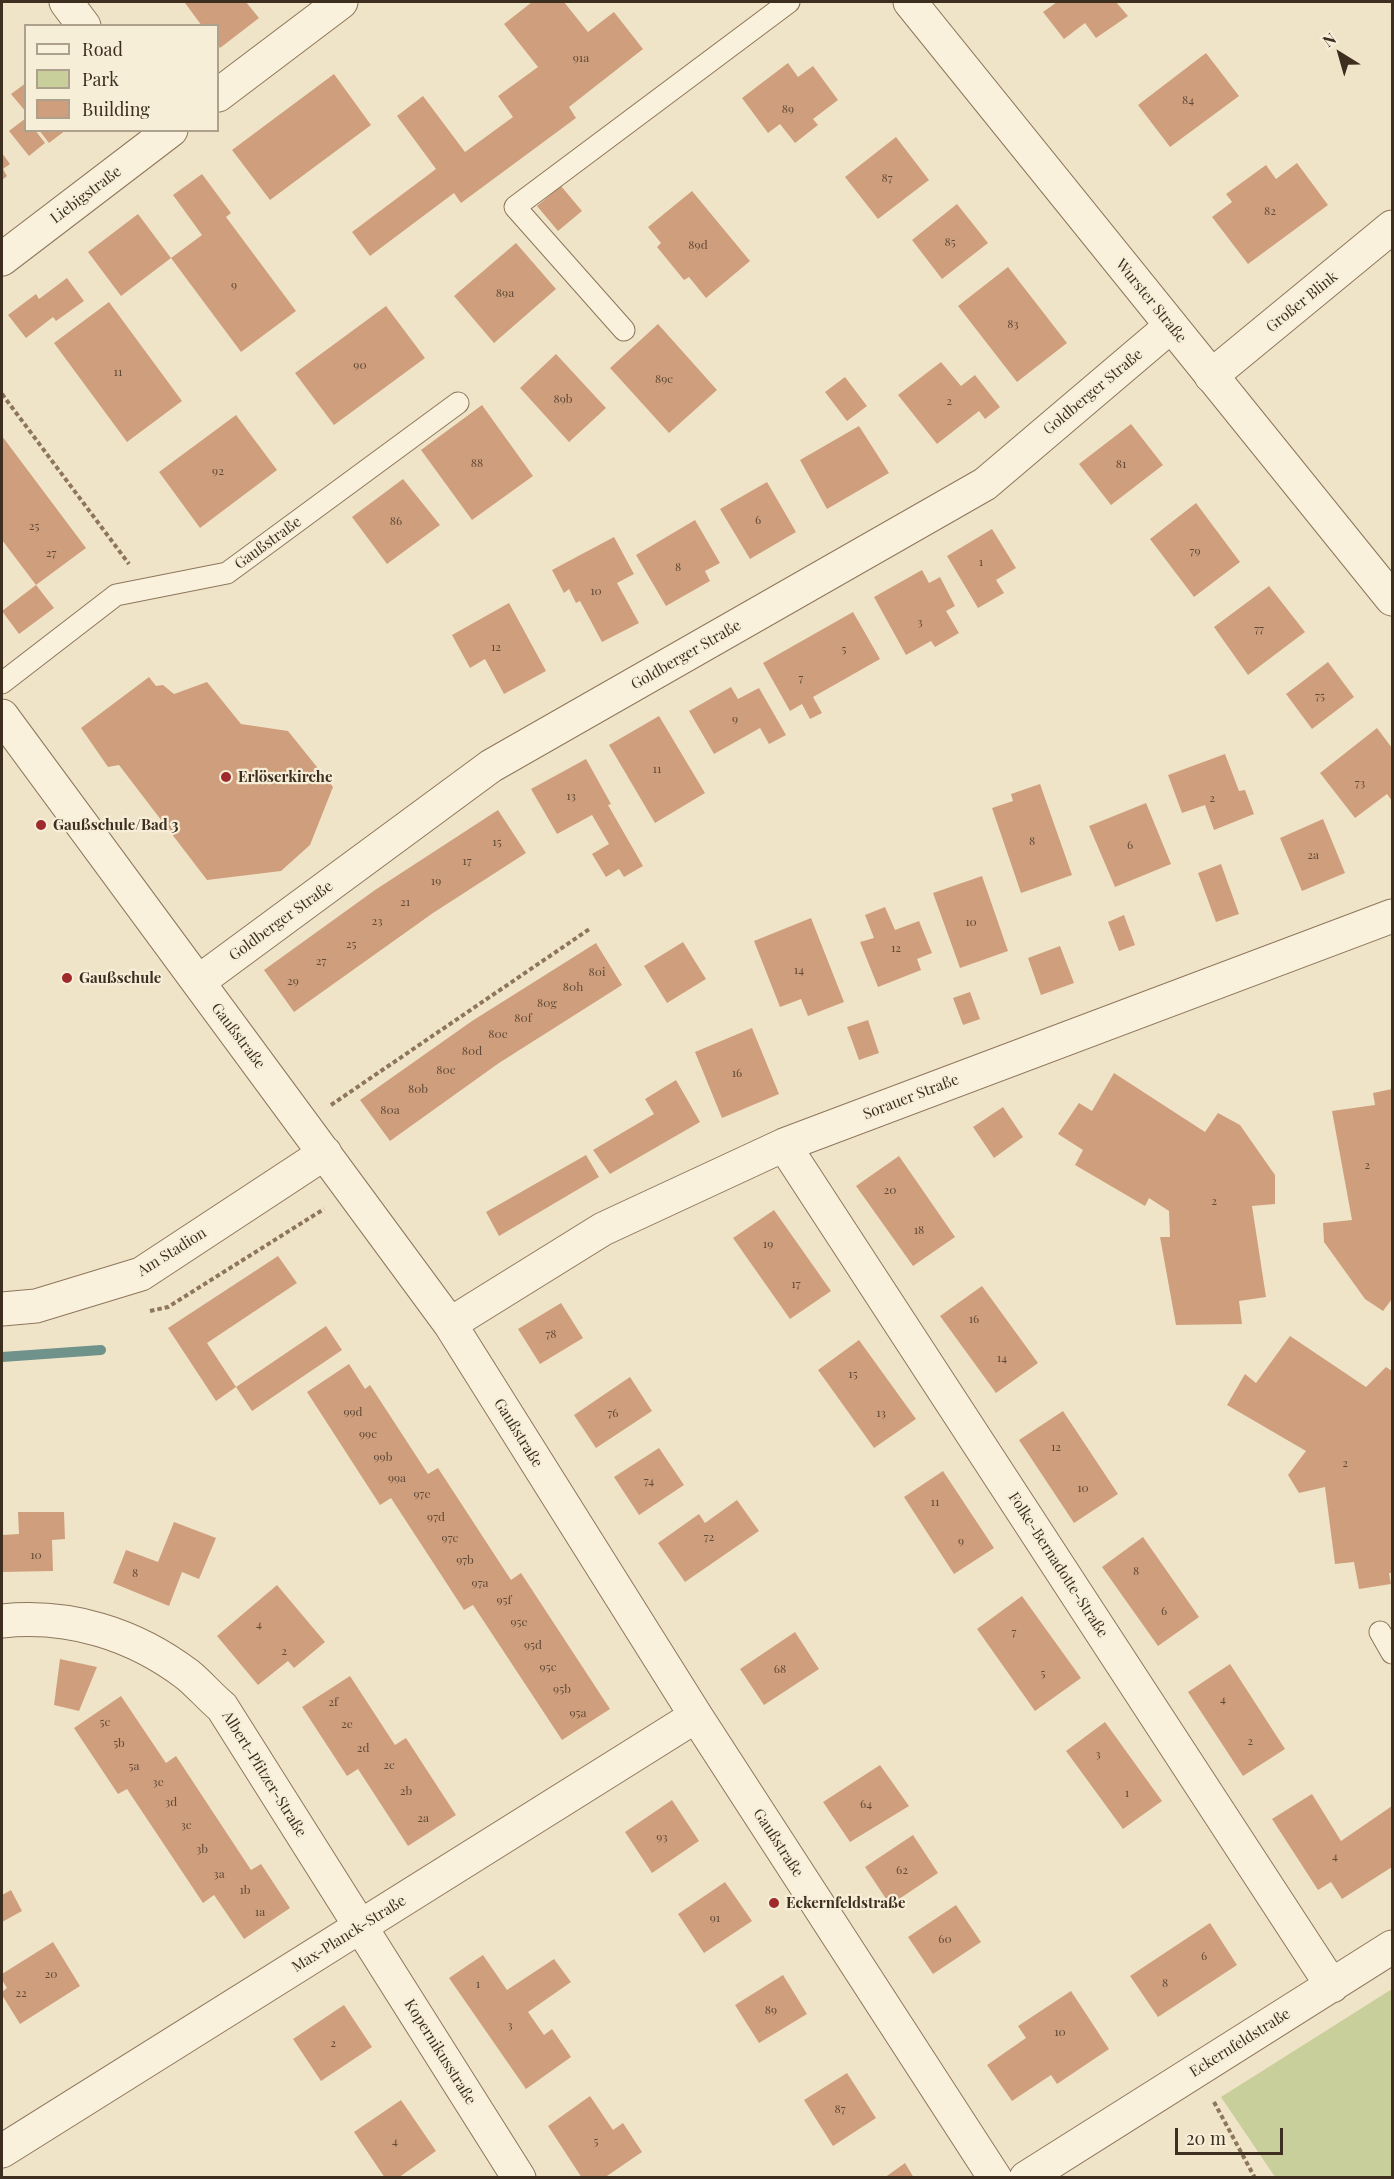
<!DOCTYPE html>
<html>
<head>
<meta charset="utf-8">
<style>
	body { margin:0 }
	#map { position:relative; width:1394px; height:2179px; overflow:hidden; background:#f0e4c8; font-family:"Playfair Display",serif }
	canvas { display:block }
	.frame { position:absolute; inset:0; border:3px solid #3d2e20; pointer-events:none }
	.legend { position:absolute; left:24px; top:24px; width:195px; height:108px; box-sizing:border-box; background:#f7eed8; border:2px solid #ada18e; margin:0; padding:8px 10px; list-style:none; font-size:18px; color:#3d2e20 }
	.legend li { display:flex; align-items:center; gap:12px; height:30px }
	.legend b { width:30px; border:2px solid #ada18e }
	.north { position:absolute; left:1310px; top:24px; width:60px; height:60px; -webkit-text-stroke:4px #f7eed8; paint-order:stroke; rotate:323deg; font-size:16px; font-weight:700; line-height:24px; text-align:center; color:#3d2e20 }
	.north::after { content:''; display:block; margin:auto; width:21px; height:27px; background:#3d2e20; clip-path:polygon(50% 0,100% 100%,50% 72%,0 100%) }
	.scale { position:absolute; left:1175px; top:2128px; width:108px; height:27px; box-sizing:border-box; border:3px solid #3d2e20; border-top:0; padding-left:8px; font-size:18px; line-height:21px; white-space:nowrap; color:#3d2e20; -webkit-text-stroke:4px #f7eed8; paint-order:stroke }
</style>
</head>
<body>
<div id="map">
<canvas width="1394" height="2179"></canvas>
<div class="frame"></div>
<ul class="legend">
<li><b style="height:8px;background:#faf1dc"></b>Road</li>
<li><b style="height:16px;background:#c9cf9b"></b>Park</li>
<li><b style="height:16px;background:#cf9f7d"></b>Building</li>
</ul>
<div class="north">N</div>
<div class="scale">20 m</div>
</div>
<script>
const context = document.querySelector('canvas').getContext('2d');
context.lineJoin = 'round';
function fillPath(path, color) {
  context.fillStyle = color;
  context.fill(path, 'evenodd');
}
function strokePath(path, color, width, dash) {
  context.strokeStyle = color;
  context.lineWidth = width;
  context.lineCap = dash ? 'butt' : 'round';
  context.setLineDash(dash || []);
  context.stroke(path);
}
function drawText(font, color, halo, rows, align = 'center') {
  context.font = font + ' "Playfair Display",serif';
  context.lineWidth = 4.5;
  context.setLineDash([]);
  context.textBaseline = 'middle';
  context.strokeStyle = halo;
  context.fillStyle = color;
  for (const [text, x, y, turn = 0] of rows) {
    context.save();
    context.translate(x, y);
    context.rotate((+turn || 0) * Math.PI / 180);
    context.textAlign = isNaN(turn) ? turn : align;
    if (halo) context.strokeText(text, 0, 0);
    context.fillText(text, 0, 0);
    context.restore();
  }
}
fillPath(new Path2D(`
	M1392,1989V2177H1275L1221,2097Z`), '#c9cf9b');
strokePath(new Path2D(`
	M2,1357L101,1350`), '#6f938a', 10);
fillPath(new Path2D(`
	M187,2H246L259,18L220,48L218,45V26H202L185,3Z
	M532,2H564L588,32L614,12L643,49L569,107L576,118L461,203L454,193L370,256L352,232L436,169L397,116L423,96L465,152L513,117L498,96L538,67L504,24Z
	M1057,2H1116L1128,16L1096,38L1085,23L1064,39L1043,12Z
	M1206,53L1239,96L1170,147L1138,105Z
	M788,63L798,77L813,66L838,100L813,119L818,125L795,143L780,124L768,133L742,98Z
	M334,74L371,125L270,200L232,150Z
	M26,83V112L11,94Z
	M26,118V130H35L45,143L29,156L9,131Z
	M39,130H66L49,143Z
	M896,137L929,180L878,219L845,177Z
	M2,153L10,164L3,169L7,176L2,180Z
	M1297,163L1328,205L1248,264L1212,217L1232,202L1226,194L1266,165L1276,179Z
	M202,174L231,213L226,217L296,311L241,352L171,258L121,296L88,252L138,214L171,258L202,235L173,195Z
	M561,186L582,211L558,231L537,206Z
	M692,191L750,261L706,298L689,277L684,280L657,247L661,243L648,227Z
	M957,204L988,243L942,279L912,240Z
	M516,243L556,289L494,343L454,296Z
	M1008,267L1067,343L1017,382L958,306Z
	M67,278L84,301L56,321L53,317L26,338L8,315L36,294L39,299Z
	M109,302L182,401L127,442L54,343Z
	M386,306L425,358L334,425L295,373Z
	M658,324L717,390L669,433L610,368Z
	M556,354L606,408L569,442L520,388Z
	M941,362L961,386L975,375L1000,407L985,419L979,411L937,444L898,395Z
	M845,377L867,406L847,421L825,392Z
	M482,405L533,476L472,520L421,450Z
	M236,415L277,470L200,528L159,472Z
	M1131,424L1163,465L1111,505L1079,464Z
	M859,426L889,473L827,509L800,460Z
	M2,436L86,548L36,585L2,540Z
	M403,479L440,525L387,564L352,517Z
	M767,482L796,532L750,559L720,509Z
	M1196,503L1240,562L1194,597L1150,539Z
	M695,520L720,563L705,571L710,581L666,606L636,555Z
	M992,529L1016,568L996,580L1004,593L978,608L947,556Z
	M614,537L634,574L617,583L639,623L602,642L580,601L576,603L569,589L564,593L552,570Z
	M922,570L929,583L940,577L955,606L946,611L959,633L935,647L931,641L906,655L874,597Z
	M36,585L54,608L19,634L2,611Z
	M1269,586L1305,632L1248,675L1214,627Z
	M509,603L546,671L504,694L485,659L470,668L452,635Z
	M853,612L880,659L813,697L822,713L810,719L802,704L790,711L763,663Z
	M1328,662L1354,697L1312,729L1286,694Z
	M149,677L156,686L163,685L174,694L207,682L241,724L288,731L333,787L310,845L281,871L207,880L119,765L108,767L81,728Z
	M731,687L738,699L759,688L786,735L769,744L760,728L714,754L689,711Z
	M659,716L705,793L655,823L609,745Z
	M1377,728L1392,748V801L1387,794L1355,818L1320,773Z
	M1225,754L1239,791L1245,790L1254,814L1214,830L1205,805L1182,813L1168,775Z
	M586,759L611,804L608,805L643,866L624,877L619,869L606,877L592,854L609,844L592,815L557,834L531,789Z
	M1040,784L1072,875L1021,893L992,808L1013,801L1011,794Z
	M1146,803L1171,864L1115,887L1089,826Z
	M498,810L526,853L433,913L294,1012L264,970L375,890Z
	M1323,819L1345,873L1302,891L1280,838Z
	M1221,864L1239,914L1216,922L1198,873Z
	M982,876L1008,951L960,968L933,893Z
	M885,907L895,930L919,921L932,953L917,959L921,970L878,987L860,942L874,938L865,915Z
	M1124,915L1135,945L1119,951L1108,922Z
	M811,918L844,1002L808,1016L801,999L780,1007L754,941Z
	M683,942L706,979L667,1003L644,966Z
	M596,943L622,985L499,1063L390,1141L360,1100L472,1021Z
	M1060,946L1074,983L1041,995L1028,958Z
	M970,992L980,1019L963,1025L953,998Z
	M868,1020L879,1053L859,1060L847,1027Z
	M752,1028L779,1094L722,1118L695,1052Z
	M1114,1073L1205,1132L1218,1113L1240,1125L1275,1175V1204L1252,1206L1266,1297L1239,1301L1242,1324L1176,1325L1160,1237H1170L1169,1211L1149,1198L1145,1206L1075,1165L1083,1150L1058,1134L1079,1103L1092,1111Z
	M676,1080L700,1122L610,1174L593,1150L654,1114L645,1099Z
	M1392,1089V1299L1383,1311L1365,1299L1324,1242L1323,1223L1352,1220L1332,1111L1375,1105L1373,1093Z
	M1003,1107L1023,1137L994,1158L973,1127Z
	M586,1155L599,1177L499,1236L486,1212Z
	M899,1156L955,1237L913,1266L856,1186Z
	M774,1210L831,1291L790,1319L733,1238Z
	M278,1256L297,1283L207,1343L236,1387L326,1326L342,1350L252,1411L236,1387L216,1401L168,1328Z
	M982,1286L1038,1363L996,1393L940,1316Z
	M561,1303L583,1338L540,1364L518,1329Z
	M1290,1336L1366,1387L1386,1367L1392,1371V1573H1389L1391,1584L1359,1589L1354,1562L1335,1564L1325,1487L1299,1493L1288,1475L1306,1451L1227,1405L1245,1374L1256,1383Z
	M859,1340L916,1419L874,1448L818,1370Z
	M349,1364L365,1389L370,1385L428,1474L438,1468L511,1580L521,1573L610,1709L562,1740L473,1605L464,1610L391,1498L380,1505L307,1392Z
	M630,1377L652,1411L596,1448L574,1415Z
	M1063,1411L1118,1494L1074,1523L1019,1440Z
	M659,1448L684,1485L639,1515L614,1477Z
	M943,1471L994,1548L954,1574L904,1497Z
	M737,1500L759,1531L685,1582L658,1543L699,1514L705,1523Z
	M18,1512H64L65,1539L52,1540L53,1571L2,1572V1535L19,1534Z
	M174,1522L216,1538L199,1579L182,1572L169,1606L113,1583L126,1550L158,1562Z
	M1143,1537L1199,1617L1158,1646L1102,1567Z
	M277,1585L325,1642L294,1668L288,1661L258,1685L217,1636Z
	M1022,1596L1081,1678L1035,1711L977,1629Z
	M795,1632L819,1669L764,1705L740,1669Z
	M60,1659L97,1667L79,1711L54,1705Z
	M1230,1664L1285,1749L1243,1776L1188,1692Z
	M350,1676L395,1745L406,1738L456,1815L408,1846L358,1769L347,1776L302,1707Z
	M121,1696L166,1763L176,1756L251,1870L261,1864L290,1908L244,1939L214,1895L203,1903L127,1789L118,1794L74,1728Z
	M1105,1722L1162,1801L1123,1829L1066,1751Z
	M880,1765L909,1806L850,1842L823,1802Z
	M1312,1794L1341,1841L1392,1806V1867L1342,1899L1331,1882L1318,1890L1272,1819Z
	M672,1800L699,1841L652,1873L625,1832Z
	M913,1835L938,1873L890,1905L865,1867Z
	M725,1882L752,1921L704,1953L678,1914Z
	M11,1890L22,1911L2,1922V1895Z
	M956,1905L981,1942L933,1974L908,1937Z
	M1210,1923L1237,1965L1158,2017L1130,1976Z
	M53,1942L80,1986L20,2024L2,1995V1992L7,1988L2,1980V1974Z
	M483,1955L507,1990L554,1959L571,1982L528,2012L544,2035L552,2029L571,2057L526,2089L449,1978Z
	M783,1975L807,2014L759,2043L735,2005Z
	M1071,1991L1109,2049L1057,2084L1051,2075L1012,2101L987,2065L1026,2038L1018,2026Z
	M344,2005L372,2047L321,2081L293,2039Z
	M847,2073L876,2118L833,2146L804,2100Z
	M590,2096L613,2130L623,2123L642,2152L604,2178H582L548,2126Z
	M401,2100L436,2151L398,2178H385L354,2132Z
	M905,2163L914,2178H884Z`), '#cf9f7d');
const service = new Path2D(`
	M624,330L515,207L789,2
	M2,683L116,595L227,573L458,403
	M1380,1632L1392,1653`);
const minor = new Path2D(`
	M66,2L84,26
	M218,95L341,2
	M2,259L171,130
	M1211,376L1392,227
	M2,716L450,1324L696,1716L995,2178
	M198,982L491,766L985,484L1171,326
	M784,1145L1332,1986
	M2,1309L36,1306L141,1274L325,1153
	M450,1324L603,1229L784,1145L1392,916
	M2,1621C70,1614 134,1634 188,1675C200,1685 210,1697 222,1707L519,2178
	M2,2151L696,1716
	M1026,2178L1392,1947`);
const tertiary = new Path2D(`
	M910,2L1392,599`);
strokePath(service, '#8d765c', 23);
strokePath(minor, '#8d765c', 35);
strokePath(tertiary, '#8d765c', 35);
strokePath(new Path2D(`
	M2,394L129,564
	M331,1105L591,928
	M150,1311L168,1307L324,1209
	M1214,2102L1255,2178`), '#8d765c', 4, [4.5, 3]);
strokePath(service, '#faf1dc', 21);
strokePath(minor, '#faf1dc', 33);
strokePath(tertiary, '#faf1dc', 33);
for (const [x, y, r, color] of [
	[226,777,6,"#9e2a2b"],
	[41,825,6,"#9e2a2b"],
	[67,978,6,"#9e2a2b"],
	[774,1903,6,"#9e2a2b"]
]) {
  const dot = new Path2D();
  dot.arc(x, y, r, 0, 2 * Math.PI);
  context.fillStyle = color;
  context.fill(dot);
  strokePath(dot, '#f7eed8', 2);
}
drawText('12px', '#624a37', null, [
	["91a",581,58],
	["84",1188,100],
	["89",788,109],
	["87",887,178],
	["82",1270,211],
	["85",950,242],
	["89d",698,245],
	["9",234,285],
	["89a",505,293],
	["83",1013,324],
	["90",360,365],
	["11",118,372],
	["89c",664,379],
	["89b",563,399],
	["2",949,401],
	["88",477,463],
	["81",1121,464],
	["92",218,471],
	["6",758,520],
	["86",396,521],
	["25",34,526],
	["79",1195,551],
	["27",51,553],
	["1",981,562],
	["8",678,567],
	["10",596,591],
	["3",920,622],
	["77",1259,629],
	["12",496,647],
	["5",844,649],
	["7",801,678],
	["75",1320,696],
	["9",735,719],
	["11",657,769],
	["73",1360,783],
	["13",571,796],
	["2",1212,798],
	["8",1032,841],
	["15",497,842],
	["6",1130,845],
	["2a",1313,855],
	["17",467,861],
	["19",436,881],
	["21",405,902],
	["23",377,921],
	["10",971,922],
	["25",351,944],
	["12",896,948],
	["27",321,961],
	["14",799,970],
	["80i",597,972],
	["29",293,981],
	["80h",573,987],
	["80g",547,1003],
	["80f",523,1018],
	["80e",498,1034],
	["80d",472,1051],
	["80c",446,1070],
	["16",737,1073],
	["80b",418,1089],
	["80a",390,1110],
	["2",1367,1165],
	["20",890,1190],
	["2",1214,1201],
	["18",919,1230],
	["19",768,1244],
	["17",796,1284],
	["16",974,1319],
	["78",551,1334],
	["14",1002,1358],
	["15",853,1374],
	["99d",353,1412],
	["76",613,1413],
	["13",881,1413],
	["99c",368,1434],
	["12",1056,1447],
	["99b",383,1457],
	["2",1345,1463],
	["99a",397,1478],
	["74",649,1481],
	["10",1083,1488],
	["97e",422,1494],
	["11",935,1502],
	["97d",436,1517],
	["72",709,1537],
	["97c",450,1538],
	["9",961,1541],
	["10",36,1555],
	["97b",465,1560],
	["8",1136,1571],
	["8",135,1573],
	["97a",480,1583],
	["95f",504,1600],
	["6",1164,1611],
	["95e",519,1622],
	["4",259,1624],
	["7",1014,1632],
	["95d",533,1645],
	["2",284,1651],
	["95c",548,1667],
	["68",780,1669],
	["5",1043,1673],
	["95b",562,1689],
	["4",1223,1699],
	["2f",333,1702],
	["95a",578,1713],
	["5c",105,1722],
	["2e",347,1724],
	["2",1250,1741],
	["5b",119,1743],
	["2d",363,1748],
	["3",1098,1754],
	["2c",389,1765],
	["5a",134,1766],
	["3e",158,1782],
	["2b",406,1791],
	["1",1127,1793],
	["3d",171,1802],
	["64",866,1804],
	["2a",423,1818],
	["3c",186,1825],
	["93",662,1837],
	["3b",202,1849],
	["4",1335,1856],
	["62",902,1870],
	["3a",219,1874],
	["1b",245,1890],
	["1a",260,1912],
	["91",715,1918],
	["60",945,1939],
	["6",1204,1956],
	["20",51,1974],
	["8",1165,1983],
	["1",478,1984],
	["22",21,1993],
	["89",771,2010],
	["3",510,2025],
	["10",1060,2032],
	["2",333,2043],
	["87",840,2109],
	["4",395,2141],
	["5",596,2141]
]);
drawText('15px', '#3d2e20', '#f7eed8', [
	["Liebigstraße",86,195,-37],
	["Wurster Straße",1151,301,51],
	["Großer Blink",1302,302,-39],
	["Goldberger Straße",1093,392,-40],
	["Gaußstraße",268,543,-36],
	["Goldberger Straße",686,655,-30],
	["Goldberger Straße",281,921,-36],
	["Gaußstraße",238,1036,53],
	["Sorauer Straße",911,1097,-21],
	["Am Stadion",172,1252,-32],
	["Gaußstraße",518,1433,58],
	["Folke-Bernadotte-Straße",1058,1565,57],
	["Albert-Pfitzer-Straße",264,1774,58],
	["Gaußstraße",778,1843,57],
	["Max-Planck-Straße",349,1934,-32],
	["Eckernfeldstraße",1240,2043,-32],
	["Kopernikusstraße",440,2052,58]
]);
drawText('bold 15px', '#3d2e20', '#f7eed8', [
	["Erlöserkirche",238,777],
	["Gaußschule/Bad 3",53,825],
	["Gaußschule",79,978],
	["Eckernfeldstraße",786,1903]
], 'left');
</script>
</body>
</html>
